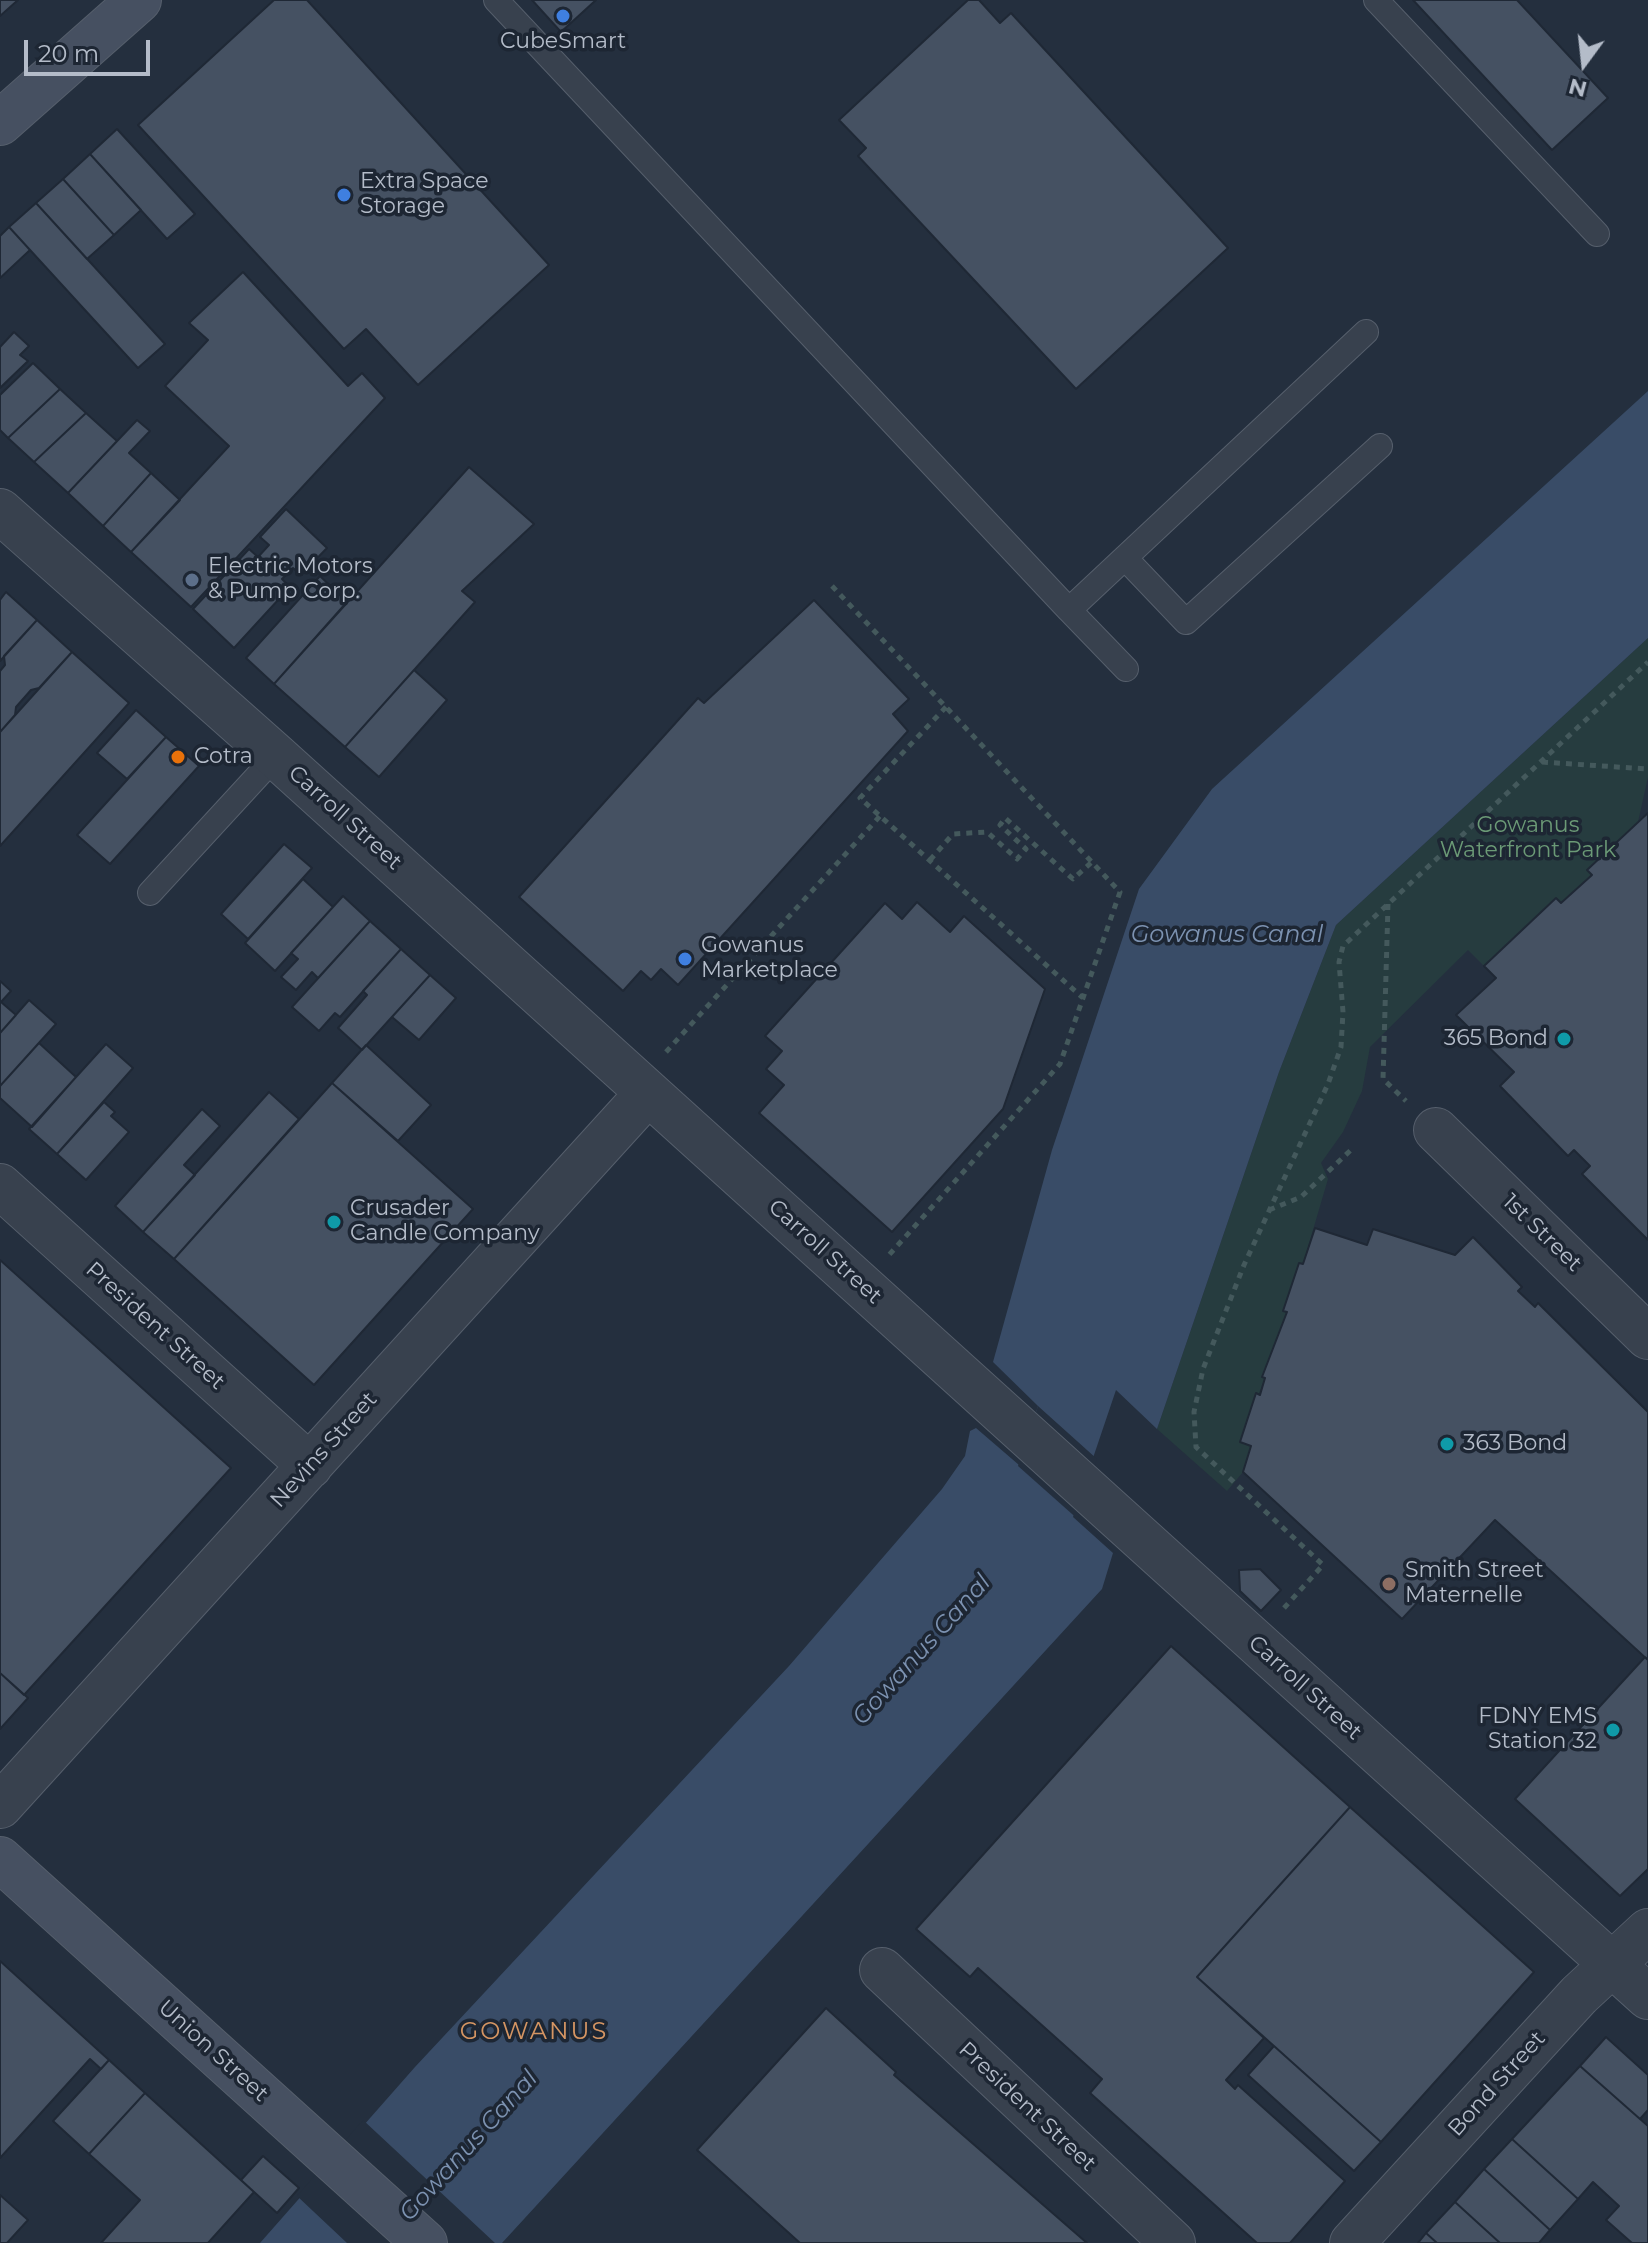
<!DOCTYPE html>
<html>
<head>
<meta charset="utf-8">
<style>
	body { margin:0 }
	#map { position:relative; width:1648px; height:2243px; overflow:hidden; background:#242f3e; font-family:Montserrat,sans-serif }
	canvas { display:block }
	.north { position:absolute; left:1544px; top:24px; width:80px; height:80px; -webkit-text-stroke:6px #1d2633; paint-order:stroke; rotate:195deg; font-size:22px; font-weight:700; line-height:32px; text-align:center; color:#b4bcc9 }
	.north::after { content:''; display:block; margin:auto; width:28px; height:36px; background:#b4bcc9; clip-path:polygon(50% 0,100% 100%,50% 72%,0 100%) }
	.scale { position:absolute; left:24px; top:40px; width:126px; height:36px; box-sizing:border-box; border:4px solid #b4bcc9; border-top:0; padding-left:10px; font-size:24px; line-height:28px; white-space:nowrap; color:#b4bcc9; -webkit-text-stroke:6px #1d2633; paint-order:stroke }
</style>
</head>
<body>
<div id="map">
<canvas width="1648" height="2243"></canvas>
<div class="north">N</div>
<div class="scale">20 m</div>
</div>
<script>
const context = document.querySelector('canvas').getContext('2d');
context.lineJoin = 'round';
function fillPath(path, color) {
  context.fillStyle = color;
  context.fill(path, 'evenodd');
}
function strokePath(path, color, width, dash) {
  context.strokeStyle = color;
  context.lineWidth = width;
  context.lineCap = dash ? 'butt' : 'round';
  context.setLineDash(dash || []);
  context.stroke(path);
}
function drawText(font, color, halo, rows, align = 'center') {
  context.font = font + ' Montserrat,sans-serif';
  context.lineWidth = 7;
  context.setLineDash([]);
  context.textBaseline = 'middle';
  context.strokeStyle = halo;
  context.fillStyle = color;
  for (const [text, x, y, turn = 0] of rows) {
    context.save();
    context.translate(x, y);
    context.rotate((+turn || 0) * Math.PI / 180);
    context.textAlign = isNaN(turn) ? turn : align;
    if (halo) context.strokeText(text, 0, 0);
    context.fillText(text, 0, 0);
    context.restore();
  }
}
fillPath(new Path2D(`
	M1648,638V777L1638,822L1588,869L1592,875L1561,903L1556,899L1484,966L1468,950L1370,1047L1362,1091L1343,1132L1321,1163L1328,1179L1303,1264H1299L1283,1311L1287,1312L1262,1377L1265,1378L1240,1442L1251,1446L1243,1472L1227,1491L1157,1429L1279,1072L1336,925Z`), '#263c3f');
fillPath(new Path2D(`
	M1648,391V638L1336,925L1279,1072L1157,1429L1116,1390L1073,1517L1113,1553L1102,1589L502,2243H260L415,2067L789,1666L942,1489L965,1456L970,1431L976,1428L1019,1465L1038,1406L993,1362L1052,1150L1139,889L1212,789Z`), '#394c67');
fillPath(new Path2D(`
	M1038,1406L1097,1459L1078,1516L1117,1554L1018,1466Z
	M363,2120L495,2243H347L297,2196Z`), '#242f3e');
const building = new Path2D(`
	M0,0H18L0,16Z
	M274,0H307L549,265L418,385L366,329L344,349L138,125Z
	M532,0H596L561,32Z
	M968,0H979L1000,23L1011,13L1228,248L1076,389L858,156L866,148L839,120Z
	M1413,0H1517L1608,98L1552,150Z
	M117,129L195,214L167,239L90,154Z
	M90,154L141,210L114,235L63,179Z
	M63,179L114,235L87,259L36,203Z
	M36,203L165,344L138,368L9,227Z
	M9,227L30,250L0,278V236Z
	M243,272L348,386L362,373L385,398L191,607L131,552L229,446L165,386L208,340L189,323Z
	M14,332L29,346L20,355L28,361L0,388V347Z
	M33,363L60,389L8,438L0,430V395Z
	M60,389L86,413L34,462L8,438Z
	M86,413L117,441L68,493L34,462Z
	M137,420L150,431L129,453L151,473L103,526L68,493Z
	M469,467L534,524L462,591L475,602L345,747L274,684Z
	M151,473L180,500L131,552L103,526Z
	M286,509L327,548L301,575L293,568L282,579L290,587L234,648L193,609L249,549L258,557L269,545L260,537Z
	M320,576L347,602L274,684L246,658Z
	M6,592L37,620L0,661V600Z
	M814,600L909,699L893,714L908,731L678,985L661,969L651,980L641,971L623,991L519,897L698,698L704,703Z
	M37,620L72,652L39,688L31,690L16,707L15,715L0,732V671L5,665L4,656Z
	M72,652L129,703L0,846V732Z
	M414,670L447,700L379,777L345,747Z
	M136,710L166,737L127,779L97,753Z
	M166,737L199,766L110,864L77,835Z
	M1648,813V1240L1582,1174L1590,1166L1574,1150L1568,1156L1500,1086L1514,1072L1456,1015L1496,978L1484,966L1556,898L1561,903L1592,875L1587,870Z
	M284,844L312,868L248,939L221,914Z
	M303,879L333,907L275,971L245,943Z
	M343,896L370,921L318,978L312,972L296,990L281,977L298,959L291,953Z
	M917,902L950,932L964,916L1045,989L1003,1109L892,1232L759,1113L784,1085L766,1069L782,1051L765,1036L885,903L902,919Z
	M370,921L401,949L340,1017L335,1013L319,1031L292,1007Z
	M401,949L430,975L362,1050L338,1028L367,995L363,991Z
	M430,975L456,998L419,1040L392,1017Z
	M0,981L11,991L1,1002L16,1015L0,1033Z
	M29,1000L56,1024L0,1086V1033Z
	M39,1043L76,1077L32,1127L0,1098V1086Z
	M106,1044L133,1068L57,1154L29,1129Z
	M366,1045L431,1105L398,1141L332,1083Z
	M332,1083L473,1209L314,1385L174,1259Z
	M269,1092L299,1119L174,1259L143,1232Z
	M104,1102L115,1112L111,1116L129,1132L86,1180L57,1154Z
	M202,1109L220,1126L184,1165L195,1175L143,1232L115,1206Z
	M1315,1228L1367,1245L1373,1229L1455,1255L1473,1237L1522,1287L1518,1291L1535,1307L1538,1303L1648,1412V1660L1495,1520L1402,1619L1243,1472L1251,1446L1240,1442L1256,1393L1260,1395L1265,1378L1262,1377L1287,1312L1283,1311L1299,1263L1303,1264Z
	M0,1260L231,1468L24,1695L0,1673Z
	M1260,1569L1281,1590L1261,1611L1240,1591L1239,1570Z
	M1171,1646L1350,1807L1197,1977L1264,2038L1226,2080L1235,2089L1238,2085L1345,2181L1290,2243H1257L1090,2093L1102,2079L978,1968L970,1977L916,1929Z
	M1645,1657L1648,1660V1869L1620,1896L1515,1799Z
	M0,1673L28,1698L0,1729Z
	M1350,1807L1534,1972L1381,2142L1197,1977Z
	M0,1961L109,2060L101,2069L90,2059L0,2158Z
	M826,2008L896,2072L894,2075L1087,2243H800L697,2150Z
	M1606,2037L1648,2075V2110L1640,2119L1580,2066Z
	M1274,2046L1381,2142L1354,2171L1248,2075Z
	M109,2060L145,2093L89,2154L53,2121Z
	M1580,2066L1648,2126V2243H1632L1606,2220L1619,2206L1593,2182L1578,2199L1512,2139Z
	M145,2093L254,2192L208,2243H101L140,2200L89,2154Z
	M1512,2139L1578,2199L1550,2230L1484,2169Z
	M263,2156L299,2188L277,2213L241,2180Z
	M1484,2169L1550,2230L1539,2243H1500L1455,2202Z
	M0,2195L28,2220L7,2243H0Z
	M1455,2202L1500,2243H1437L1426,2233Z
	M1426,2233L1437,2243H1418Z`);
fillPath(building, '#455162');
strokePath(building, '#1f2835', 2);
const lane = new Path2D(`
	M496,0L1069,610L1366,332
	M1376,0L1597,234
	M1125,558L1186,622L1380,446
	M1069,610L1126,669
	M150,893L276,756`);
const street = new Path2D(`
	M0,511L276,756L1648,1997
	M1436,1130L1648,1337
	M0,1186L310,1466
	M0,1806L648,1093
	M882,1970L1173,2243
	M1352,2243L1579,1995L1648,1931`);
const secondary = new Path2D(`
	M0,123L139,0
	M0,1859L425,2243`);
strokePath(lane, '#565f6c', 26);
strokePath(street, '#565f6c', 46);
strokePath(secondary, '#565f6c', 46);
strokePath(new Path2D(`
	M832,586L1120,892L1060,1064L889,1255
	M946,707L860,798L1083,998
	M1542,762L1648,769
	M930,860L953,834L987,832L1017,859L1026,849L1000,825L1005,818L1073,879L1092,862
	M1388,904L1383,1079L1406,1101
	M666,1052L880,816
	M1269,1210L1301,1197L1353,1148
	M1284,1608L1323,1565L1196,1447L1194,1412L1203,1369L1244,1265L1328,1084L1341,1047L1343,1012L1339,962L1343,946L1648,662`), '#44595c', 5, [6, 6]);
strokePath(lane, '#38414e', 24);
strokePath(street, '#38414e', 44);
strokePath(secondary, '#465061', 44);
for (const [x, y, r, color] of [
	[563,16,8,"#3f7fe0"],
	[344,195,8,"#3f7fe0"],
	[192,580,8,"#5c6f8a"],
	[178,757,8,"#e8710a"],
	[685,959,8,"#3f7fe0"],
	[1564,1039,8,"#0f9aa8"],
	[334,1222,8,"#0f9aa8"],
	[1447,1444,8,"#0f9aa8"],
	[1389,1584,8,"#8d6e63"],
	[1613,1730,8,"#0f9aa8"]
]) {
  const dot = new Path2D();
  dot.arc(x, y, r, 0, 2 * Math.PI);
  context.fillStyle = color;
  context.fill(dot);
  strokePath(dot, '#1d2633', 3);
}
drawText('22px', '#b4bcc9', '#1d2633', [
	["CubeSmart",563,42,"center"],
	["Extra Space",360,182],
	["Storage",360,207],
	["Electric Motors",208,567],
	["& Pump Corp.",208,592],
	["Cotra",194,757],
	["Gowanus",701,946],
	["Marketplace",701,971],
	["365 Bond",1548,1039,"right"],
	["Crusader",350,1209],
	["Candle Company",350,1234],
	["363 Bond",1463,1444],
	["Smith Street",1405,1571],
	["Maternelle",1405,1596],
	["FDNY EMS",1597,1717,"right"],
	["Station 32",1597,1742,"right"]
], 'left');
drawText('22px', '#b4bcc9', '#1d2633', [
	["Carroll Street",345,818,42],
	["1st Street",1542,1233,44],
	["Carroll Street",825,1252,42],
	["President Street",155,1326,42],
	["Nevins Street",324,1450,-48],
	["Carroll Street",1305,1688,42],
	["Union Street",213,2051,42],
	["Bond Street",1497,2084,-48],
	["President Street",1027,2107,43]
]);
drawText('22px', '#6b9a76', '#1d2633', [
	["Gowanus",1528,826],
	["Waterfront Park",1528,851]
]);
drawText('italic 24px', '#7c92b1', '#1d2633', [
	["Gowanus Canal",1227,935],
	["Gowanus Canal",922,1650,-48],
	["Gowanus Canal",469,2146,-48]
]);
context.letterSpacing = '2px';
drawText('24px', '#d59563', '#1d2633', [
	["GOWANUS",534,2032]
]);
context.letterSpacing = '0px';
</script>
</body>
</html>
